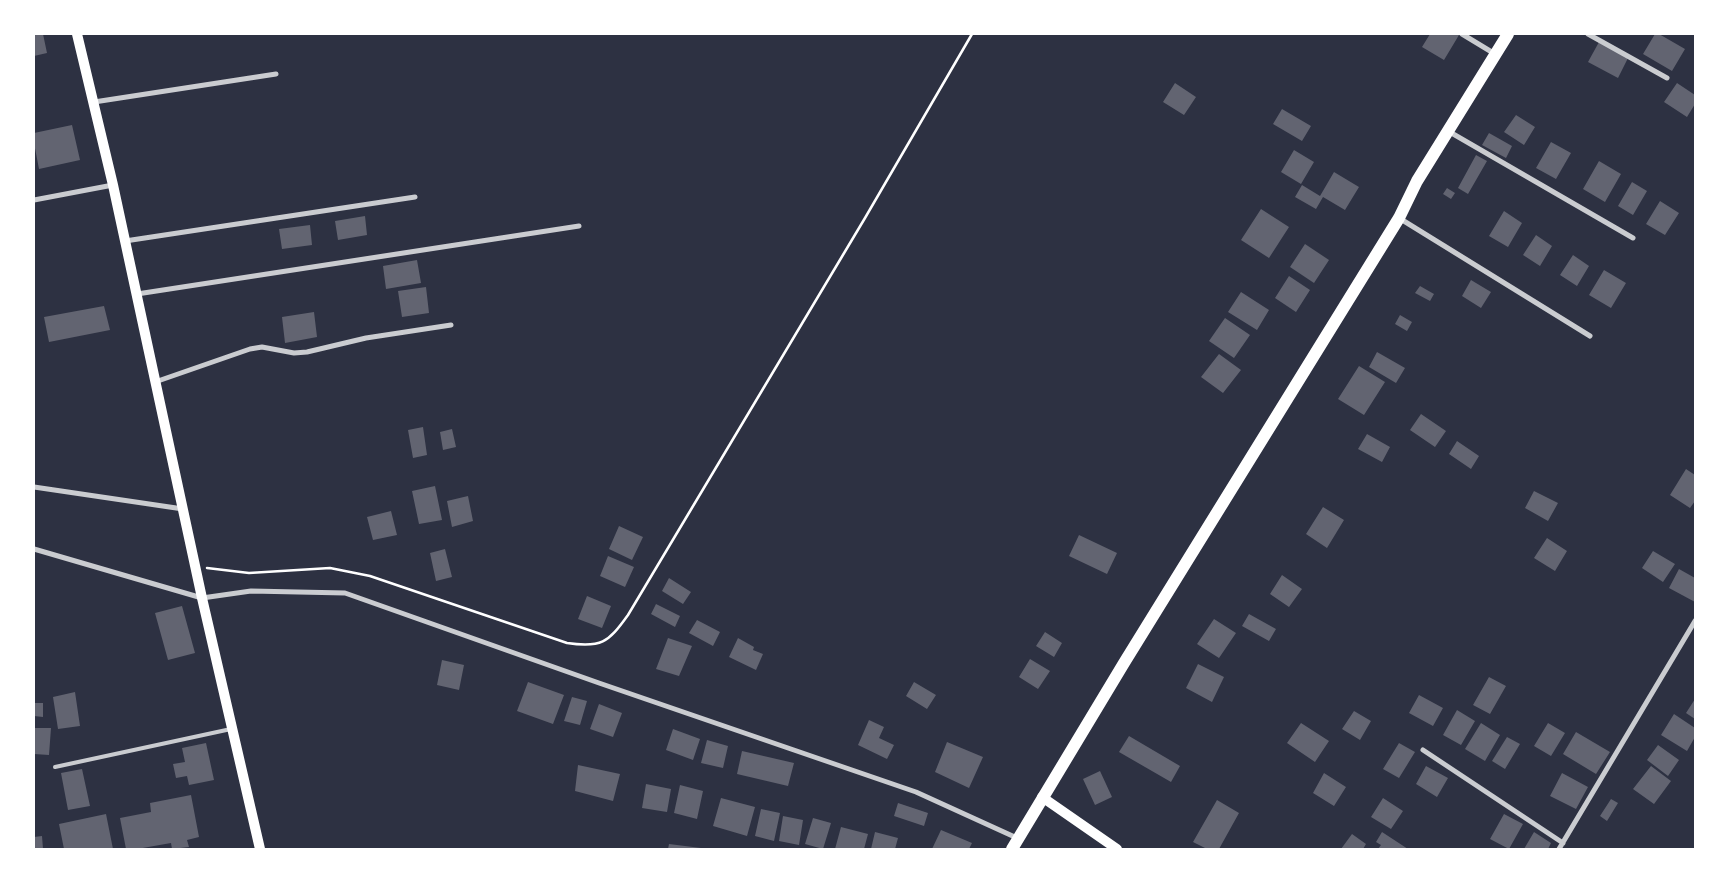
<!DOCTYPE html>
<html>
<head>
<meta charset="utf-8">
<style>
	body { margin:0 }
	#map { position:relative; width:1729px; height:883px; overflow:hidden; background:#2d3142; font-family:"Libre Baskerville",serif }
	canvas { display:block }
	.frame { position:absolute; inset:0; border:35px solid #fff; pointer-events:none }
</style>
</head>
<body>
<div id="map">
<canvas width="1729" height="883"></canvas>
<div class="frame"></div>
</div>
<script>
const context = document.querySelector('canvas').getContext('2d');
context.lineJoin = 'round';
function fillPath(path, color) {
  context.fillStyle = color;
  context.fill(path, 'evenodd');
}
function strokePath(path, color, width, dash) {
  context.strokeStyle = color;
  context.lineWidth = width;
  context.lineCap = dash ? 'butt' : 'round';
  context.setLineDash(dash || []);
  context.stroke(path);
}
fillPath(new Path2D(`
	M34,34H43L47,53L34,56Z
	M1430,34L1459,35L1444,60L1422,47Z
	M1655,34H1659L1685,49L1672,71L1643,54Z
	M1599,42L1628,58L1618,78L1588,62Z
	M1175,83L1196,97L1184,115L1163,102Z
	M1677,83L1695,95V104L1687,117L1664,102Z
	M1282,109L1311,126L1302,141L1273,124Z
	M1516,115L1535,127L1524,145L1504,132Z
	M72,125L80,160L39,169L34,143V133Z
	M1489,133L1512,146L1506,158L1482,145Z
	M1551,142L1571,153L1556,179L1536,168Z
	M1294,150L1314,162L1301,184L1281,172Z
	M1476,155L1487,161L1468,194L1458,188Z
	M1599,161L1621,174L1605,202L1583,189Z
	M1334,172L1359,187L1345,210L1323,197L1316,209L1295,197L1302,185L1320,196Z
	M1632,182L1647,191L1633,215L1618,206Z
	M1447,188L1455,193L1451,199L1443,194Z
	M1660,201L1679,213L1665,235L1646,224Z
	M1261,209L1289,227L1269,258L1241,240Z
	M1504,211L1522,223L1508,247L1489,236Z
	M365,216L367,235L338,240L335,221Z
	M310,225L312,245L282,249L279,229Z
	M1536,235L1552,246L1540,266L1523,255Z
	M1305,244L1329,260L1314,283L1290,267Z
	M1573,255L1589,266L1577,286L1560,275Z
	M417,260L421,283L386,289L383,266Z
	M1604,270L1626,283L1611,308L1589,295Z
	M1289,276L1310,290L1296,312L1275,298Z
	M1471,280L1491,292L1481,308L1462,296Z
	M1420,286L1434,294L1430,301L1415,293Z
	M426,287L429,313L402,317L398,291Z
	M1241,292L1269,310L1257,330L1228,312Z
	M104,306L110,330L49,342L44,317Z
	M314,312L317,337L285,343L282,317Z
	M1400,315L1412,322L1407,331L1395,324Z
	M1225,318L1250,335L1234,358L1209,341Z
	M1377,352L1405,368L1396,383L1369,367Z
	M1219,354L1241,370L1223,393L1201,377Z
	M1359,366L1385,382L1364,415L1338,399Z
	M1421,414L1446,431L1435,447L1410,430Z
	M423,427L427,455L413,458L408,430Z
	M452,429L456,447L443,450L440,432Z
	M1367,434L1390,447L1382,462L1358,449Z
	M1457,441L1479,456L1471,469L1449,454Z
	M1686,469L1695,475V501L1690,508L1670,495Z
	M435,486L442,520L419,524L412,491Z
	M1534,491L1558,503L1548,521L1525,508Z
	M468,496L473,521L452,527L447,501Z
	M1323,507L1344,520L1327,548L1306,534Z
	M391,511L397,535L373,540L367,517Z
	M619,526L643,537L632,560L609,549Z
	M1079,535L1117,553L1107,574L1069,556Z
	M1547,538L1567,551L1555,571L1534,558Z
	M445,549L452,577L436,581L430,553Z
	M1653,551L1675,564L1663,582L1642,568Z
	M608,556L634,567L625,587L600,576Z
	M1679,569L1695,578V602L1669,588Z
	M1282,575L1302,589L1289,607L1270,594Z
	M669,578L691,592L683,604L662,591Z
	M587,596L611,606L602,628L578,619Z
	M656,604L680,616L675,627L651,614Z
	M182,606L195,653L168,660L155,613Z
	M1249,614L1276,629L1269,641L1242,626Z
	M1214,619L1236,633L1219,658L1197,644Z
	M697,620L720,632L713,646L689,633Z
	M1045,632L1062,643L1054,657L1036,646Z
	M668,638L692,646L679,676L656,669Z
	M738,638L754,647L753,650L763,654L756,670L729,657Z
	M1030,659L1050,671L1038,689L1019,677Z
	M442,660L464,665L459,690L437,685Z
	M1198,664L1224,677L1212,702L1186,688Z
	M1489,677L1506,686L1490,714L1473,705Z
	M528,682L564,695L553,724L517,711Z
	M914,682L936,695L927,709L906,696Z
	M75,692L80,726L58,729L53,697Z
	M1419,695L1443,708L1433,726L1409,713Z
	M572,697L587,701L580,725L564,721Z
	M1695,699V719L1686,713Z
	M34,703H43V717L34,716Z
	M599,704L622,713L613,737L590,729Z
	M1457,710L1475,721L1461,745L1443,735Z
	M1354,711L1371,721L1360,740L1342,729Z
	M1674,714L1695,728V737L1687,751L1661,735Z
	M869,720L884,727L879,738L894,745L887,759L858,745Z
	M1301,723L1329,741L1315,762L1287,743Z
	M1481,723L1500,735L1485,761L1465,749Z
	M1548,723L1565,733L1551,756L1534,746Z
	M34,728H51L49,755L34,754Z
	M673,729L700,739L693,760L666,750Z
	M1576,732L1610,752L1596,774L1563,754Z
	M1129,736L1180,766L1171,782L1119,752Z
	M1507,737L1520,744L1505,769L1492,761Z
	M707,740L728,746L723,768L701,763Z
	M947,742L983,757L969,788L935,772Z
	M206,743L214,780L189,785L187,776L176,778L173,764L185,762L182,748Z
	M1399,743L1415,752L1399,778L1383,769Z
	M1658,745L1679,760L1668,776L1647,760Z
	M742,751L794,763L788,786L737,774Z
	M578,765L620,774L613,801L575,791Z
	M1426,766L1448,778L1437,797L1416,784Z
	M1651,766L1671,781L1654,804L1633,789Z
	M82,769L90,806L68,810L61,773Z
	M1100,771L1112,797L1095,805L1083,779Z
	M1324,773L1346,787L1334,806L1313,793Z
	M1562,773L1588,787L1576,809L1550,796Z
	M646,784L671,789L667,812L642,808Z
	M680,785L703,791L697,819L674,813Z
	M191,795L199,837L187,840L189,847L172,849L171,843L137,849H126L120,818L151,812L150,803Z
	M721,798L755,807L747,836L713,826Z
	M1383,798L1403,811L1391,829L1371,817Z
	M1611,799L1618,803L1607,821L1600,816Z
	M1217,800L1239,813L1219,849H1207L1193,842Z
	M898,803L928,813L924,826L894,816Z
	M761,809L780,813L774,841L755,836Z
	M106,814L113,849H64L59,824Z
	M1504,814L1523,824L1509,849L1490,839Z
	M783,816L803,820L799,845L779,841Z
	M813,818L831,823L823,849L805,844Z
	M841,827L868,834L864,849H835Z
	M941,830L972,843L969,849H932Z
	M875,832L898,838L895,849H871Z
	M1382,832L1408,849H1378L1381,845L1376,842Z
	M1534,832L1551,843L1548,849H1524Z
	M1352,834L1366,844L1363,849H1341Z
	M42,836L43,849H34V837Z
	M669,844L701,848V849H668Z`), '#626471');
strokePath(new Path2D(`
	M207,568L249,573L330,568L370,576L567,643C601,648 608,643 628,615L865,218L972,34`), '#fff', 2.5);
strokePath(new Path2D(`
	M55,767L231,729`), '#caccd0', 4);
strokePath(new Path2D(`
	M1462,34L1495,54
	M1588,34L1667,78
	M94,102L276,74
	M1448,131L1633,238
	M34,200L113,185
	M1399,218L1590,336
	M125,241L415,197
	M137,294L579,226
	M155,382L250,349L262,347L294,353L307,352L366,338L451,325
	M34,487L183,509
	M34,549L202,598L251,591L345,593L599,683L916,792L1017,838
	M1423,750L1563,843
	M1559,849L1695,621`), '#caccd0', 5);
strokePath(new Path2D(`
	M77,34L113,185L202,598L260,849
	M1042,797L1117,849`), '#fff', 10);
strokePath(new Path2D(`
	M1012,849L1124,663L1399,218L1417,181L1508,34`), '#fff', 12);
</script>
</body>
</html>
